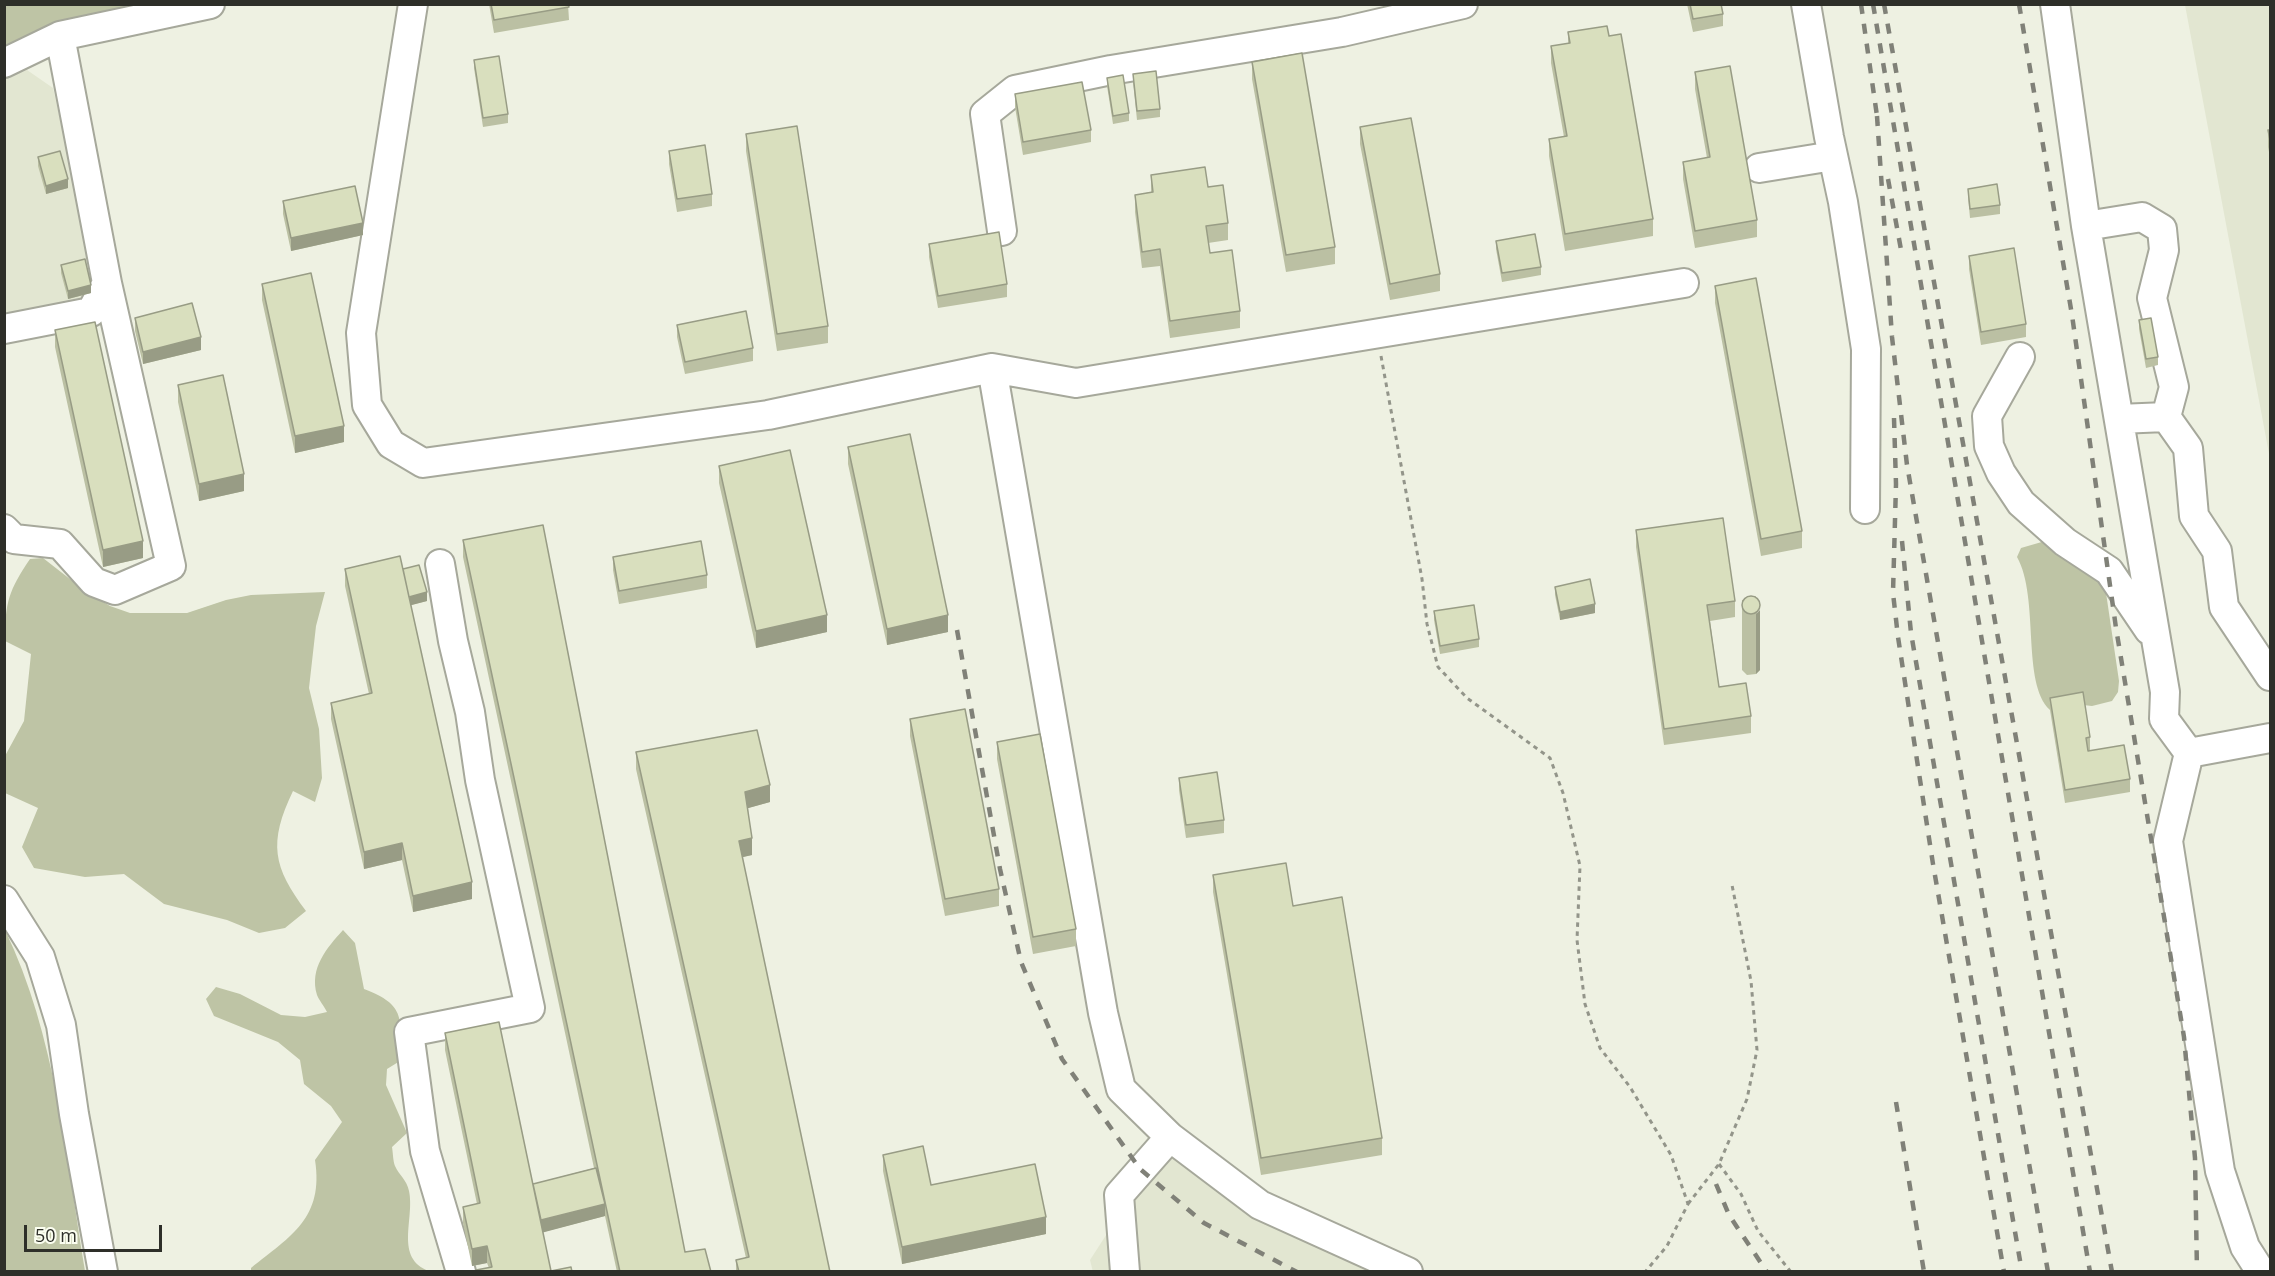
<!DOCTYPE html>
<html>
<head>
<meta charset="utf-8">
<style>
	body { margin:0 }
	#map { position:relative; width:2275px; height:1276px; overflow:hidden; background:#eef1e2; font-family:"Open Sans",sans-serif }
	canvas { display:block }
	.frame { position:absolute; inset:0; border:6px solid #2e2f29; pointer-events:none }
	.scale { position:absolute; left:24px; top:1225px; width:138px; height:27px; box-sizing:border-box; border:3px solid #2e2f29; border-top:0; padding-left:8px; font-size:18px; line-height:21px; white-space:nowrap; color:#2e2f29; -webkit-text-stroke:4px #fbfef0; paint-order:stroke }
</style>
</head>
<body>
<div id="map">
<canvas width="2275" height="1276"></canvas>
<div class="frame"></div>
<div class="scale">50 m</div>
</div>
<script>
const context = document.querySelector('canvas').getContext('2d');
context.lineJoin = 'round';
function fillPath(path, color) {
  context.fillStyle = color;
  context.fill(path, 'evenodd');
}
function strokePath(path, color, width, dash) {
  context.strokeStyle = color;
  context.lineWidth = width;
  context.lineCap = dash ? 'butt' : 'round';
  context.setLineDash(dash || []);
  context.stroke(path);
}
fillPath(new Path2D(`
	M2185,5H2270V459Z
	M27,70L53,88L98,285L88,306L4,323V78Z
	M1165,1144L1390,1271L1093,1272L1090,1260Z`), '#e2e6d1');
fillPath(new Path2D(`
	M5,5H172L55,28L5,47Z
	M2052,539L2105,586L2119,681L2118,692L2112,701L2092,706L2083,705L2050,710C2021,683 2040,598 2017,557L2021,548Z
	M43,558L84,590L110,606L130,613H187L226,600L251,595L325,592L316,626L309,688L319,729L322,778L315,802L293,791C268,843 273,867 306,911L285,928L259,933L227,920L164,904L124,874L85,877L34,868L22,847L38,808L5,793V756L24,721L31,654L5,641C5,602 9,590 30,559Z
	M5,930C56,1036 66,1156 85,1271H5Z
	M343,930L355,943L364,989C407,1005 401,1020 400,1061L387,1069L386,1085L407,1133L392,1147C393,1153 393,1161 395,1166C399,1175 407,1180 409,1191C415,1219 394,1258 429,1271H251V1268C291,1236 324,1218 315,1160L342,1122L331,1106L304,1084L300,1060L278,1042L214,1016L206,999L216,987L240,994L281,1015L305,1017L327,1012C324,1006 319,1000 317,995C309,968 327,948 343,930Z`), '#bec4a5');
const minor = new Path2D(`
	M413,4L361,333L367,405L391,444L423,463L768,415L992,368L1076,383L1684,283
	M1806,4L1829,137L1843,202L1866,349L1865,509
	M2055,4L2086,226L2165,692L2164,719L2189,753L2168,841L2220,1171L2245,1247L2261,1272
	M4,63L60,36L210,4
	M1759,168L1833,156
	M2086,226L2142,217L2162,229L2164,250L2152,298L2174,387L2166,417
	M1002,231L985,114L1015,90L1111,70L1342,32L1463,4
	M4,329L91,312L107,283
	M2020,357L1987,416L1989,446L2001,473L2021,503L2065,542L2109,571L2149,630
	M992,368L1103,1013L1121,1089L1170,1137L1260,1205L1408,1272
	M2119,419L2166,417L2188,448L2194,516L2217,551L2224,607L2270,676
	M4,529L14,539L60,544L94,582L115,590L171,566L107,283L60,36
	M440,564L453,641L470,712L480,780L530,1008L409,1032L425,1151L461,1272
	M2189,753L2270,738
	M4,900L40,957L61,1025L74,1114L103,1272
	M1125,1272L1119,1195L1170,1137`);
strokePath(minor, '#a6a89b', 32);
strokePath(new Path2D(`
	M1381,356L1422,579L1427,624L1438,667L1467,698L1550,758L1563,793L1580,866L1577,940L1585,1004L1600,1048L1630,1087L1671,1155L1688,1204L1667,1246L1645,1272
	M1719,1164L1741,1194L1758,1231L1791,1272
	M1688,1204L1719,1164L1747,1099L1757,1050L1751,981L1732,885`), '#93958a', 3, [4.5, 4.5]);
strokePath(minor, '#fff', 28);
strokePath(new Path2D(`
	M1861,4L1878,123
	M1873,4L2090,1272
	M1884,4L2112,1272
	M2019,4L2072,315L2116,628L2184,1037L2195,1158L2197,1272
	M1877,116L1892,337L1907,465L2048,1272
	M1888,179L1902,255
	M1894,418L1896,484L1893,593L1898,637L1933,864L2004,1272
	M1902,541L1911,633L2022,1272
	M957,630L1000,869L1021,962L1062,1059L1140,1169L1204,1223L1297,1272
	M1896,1102L1924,1272
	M1716,1184L1729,1215L1767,1272`), '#808178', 4.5, [10, 10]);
fillPath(new Path2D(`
	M489,4H568L569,20L494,33Z
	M1687,4H1721L1723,14V26L1693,32Z
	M1568,32L1609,36L1653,219V236L1565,251L1549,156V139L1564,137L1551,63V46L1568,44Z
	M474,60L508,114V123L483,127L474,68Z
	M1252,62L1335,247V264L1286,272L1252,79Z
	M1695,72L1757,220V237L1695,248L1683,179V162L1707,158L1695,89Z
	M1133,74L1160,109V117L1137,120L1133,82Z
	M1107,78L1129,113V121L1113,124L1107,86Z
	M1015,94L1091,130V142L1023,155L1015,107Z
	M1360,127L1440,274V291L1390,300L1360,144Z
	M2268,130H2271V162L2268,147Z
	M746,134L828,326V343L777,351L746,151Z
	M669,151L712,194V206L677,212L669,164Z
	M38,157L68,188L46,194L38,166Z
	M1151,175L1208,187L1228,223V240L1208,243L1210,253L1240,311V328L1170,338L1160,266L1142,268L1135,212V195L1151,192Z
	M1968,189L2000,205V214L1970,218L1968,197Z
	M283,201L363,235L291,251L283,214Z
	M1496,241L1541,267V275L1502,282L1496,249Z
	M929,244L1007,284V297L938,308L929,257Z
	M1969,256L2026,324V337L1981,345L1969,269Z
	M61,265L91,293L68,299L61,273Z
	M262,284L344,442L295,453L262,300Z
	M1715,286L1802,531V548L1761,556L1715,303Z
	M135,318L201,350L143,364L135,331Z
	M2139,320L2158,357V365L2146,368L2139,329Z
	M677,325L753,348V361L685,374L677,337Z
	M55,330L143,558L103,567L55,347Z
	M178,385L244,491L199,501L178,402Z
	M848,447L948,632L887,645L848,464Z
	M719,466L827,632L756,648L719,483Z
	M543,525L685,1252L705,1249L711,1272H617L605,1216L543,1232L551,1271L571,1267L572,1272H476V1270L489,1268L487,1263L472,1266L463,1223V1207L477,1204L445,1050V1033L499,1022L533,1184L594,1168L463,557V540Z
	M1636,530L1735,601V617L1710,621L1719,687L1751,716V733L1664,745L1636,547Z
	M613,557L707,575V588L619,604L613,570Z
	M345,569H403L427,601L411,605L472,899L413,912L402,860L364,869L331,719V703L369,694L345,586Z
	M1555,587L1595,613L1560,620L1555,595Z
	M1756,596L1760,670L1756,674L1747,675L1742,670V600Z
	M1434,611L1479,639V647L1440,654L1434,620Z
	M2050,698L2090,737V750H2088V751L2130,779V792L2065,803L2050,710Z
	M910,719L999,889V906L945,916L910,736Z
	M997,742L1076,929V946L1033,954L997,759Z
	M636,752L770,802L748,808L752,855L742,857L830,1272H736V1260L746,1258L636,769Z
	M1179,778L1224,820V833L1186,838L1179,790Z
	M1213,875L1293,906L1382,1138V1155L1261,1175L1213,892Z
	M883,1155L931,1185L1046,1234L902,1264L883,1171Z`), '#bbc0a3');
fillPath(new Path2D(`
	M68,179V188L46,194V186Z
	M363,223V235L291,251V238Z
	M91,285V293L68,299V291Z
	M6,293V310L4,311V294Z
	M201,337V350L143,364V352Z
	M344,426V442L295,453V436Z
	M244,474V491L199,501V484Z
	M143,541V558L103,567V550Z
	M427,592V601L408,606V597Z
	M1595,604V613L1560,620V612Z
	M1760,610V670L1756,674V614Z
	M827,615V632L756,648V631Z
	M948,615V632L887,645V629Z
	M770,785V802L745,809V792Z
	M752,838V855L739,858V841Z
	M402,843V860L364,869V852Z
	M472,882V899L413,912V896Z
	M605,1204V1216L541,1233V1220Z
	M1046,1217V1234L902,1264V1247Z
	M487,1246V1263L472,1266V1249Z`), '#989c85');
const building = new Path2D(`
	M491,4H568L569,7L494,20Z
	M1690,4H1721L1723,14L1693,19Z
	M1607,26L1609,36L1621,34L1653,219L1565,234L1549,139L1567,136L1551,46L1570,43L1568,32Z
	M1302,53L1335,247L1286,255L1252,62Z
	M499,56L508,114L483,118L474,60Z
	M1730,66L1757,220L1695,231L1683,162L1710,157L1695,72Z
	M1156,71L1160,109L1137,111L1133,74Z
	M1123,75L1129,113L1113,116L1107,78Z
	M1082,82L1091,130L1023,142L1015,94Z
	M1411,118L1440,274L1390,284L1360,127Z
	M797,126L828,326L777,334L746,134Z
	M2268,130H2271V145Z
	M705,145L712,194L677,199L669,151Z
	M60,151L68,179L46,186L38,157Z
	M1205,167L1208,187L1223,185L1228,223L1206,226L1210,253L1232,250L1240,311L1170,321L1160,249L1142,252L1135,195L1153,192L1151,175Z
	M1997,184L2000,205L1970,209L1968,189Z
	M355,186L363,223L291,238L283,201Z
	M999,232L1007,284L938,296L929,244Z
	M1535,234L1541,267L1502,273L1496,241Z
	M2014,248L2026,324L1981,332L1969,256Z
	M85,259L91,285L68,291L61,265Z
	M311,273L344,426L295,436L262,284Z
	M1756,278L1802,531L1761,539L1715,286Z
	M192,303L201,337L143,352L135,318Z
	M746,311L753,348L685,362L677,325Z
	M2151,318L2158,357L2146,359L2139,320Z
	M95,322L143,541L103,550L55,330Z
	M223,375L244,474L199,484L178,385Z
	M910,434L948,615L887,629L848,447Z
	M790,450L827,615L756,631L719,466Z
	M1723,518L1735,601L1707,605L1719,687L1746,683L1751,716L1664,729L1636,530Z
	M543,525L685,1252L705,1249L711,1272H620L463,540Z
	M701,541L707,575L619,591L613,557Z
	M400,556L472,882L413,896L402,843L364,852L331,703L372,693L345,569Z
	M419,565L427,592L409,597L403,569Z
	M1590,579L1595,604L1560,612L1555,587Z
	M1742 605a9 9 0 1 1 18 0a9 9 0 1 1-18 0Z
	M1474,605L1479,639L1440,646L1434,611Z
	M2083,692L2090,737L2086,738L2088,751L2124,745L2130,779L2065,790L2050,698Z
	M965,709L999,889L945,899L910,719Z
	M757,730L770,785L745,792L752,838L739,841L830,1272H739L736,1260L749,1257L636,752Z
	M1040,734L1076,929L1033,937L997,742Z
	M1217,772L1224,820L1186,825L1179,778Z
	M1286,863L1293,906L1342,897L1382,1138L1261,1158L1213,875Z
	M499,1022L551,1271L571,1267L572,1272H476V1270L492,1267L487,1246L472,1249L463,1207L480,1203L445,1033Z
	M923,1146L931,1185L1035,1164L1046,1217L902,1247L883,1155Z
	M596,1168L605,1204L541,1220L533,1184Z`);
fillPath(building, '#d9dfbe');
strokePath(building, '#989c85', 1.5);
</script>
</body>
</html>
